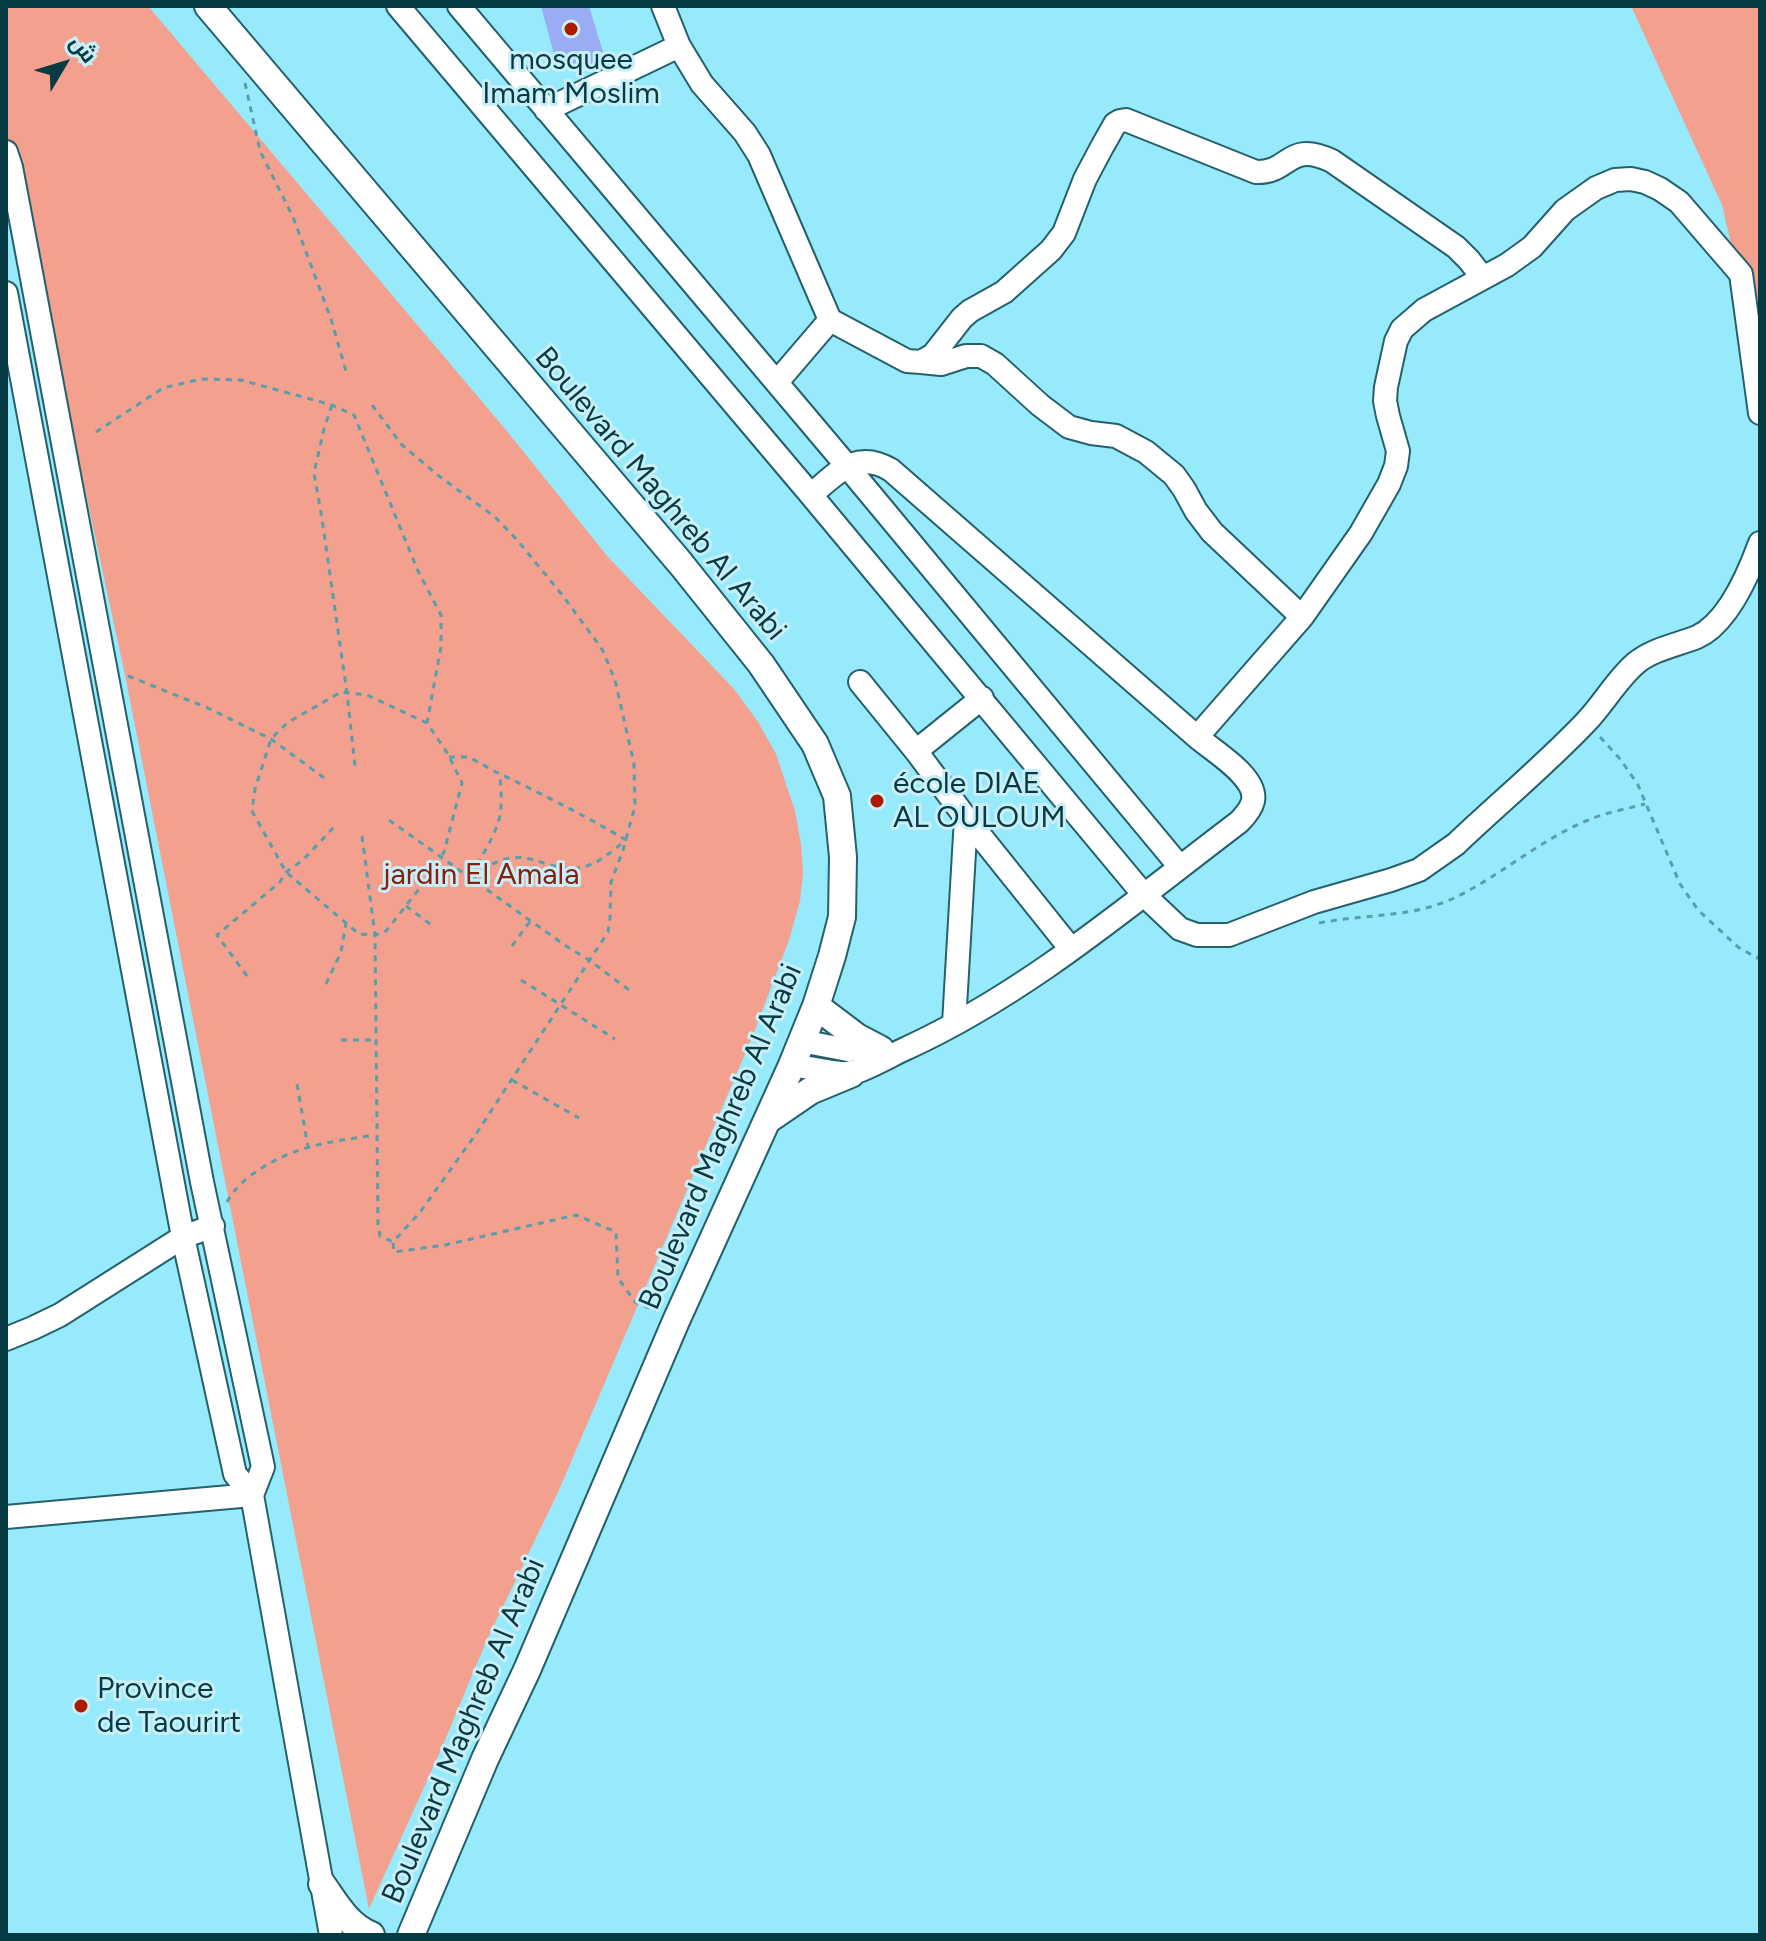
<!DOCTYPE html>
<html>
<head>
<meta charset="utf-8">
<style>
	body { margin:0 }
	#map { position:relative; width:1766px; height:1941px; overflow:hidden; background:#96eafb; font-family:Figtree,Cairo,sans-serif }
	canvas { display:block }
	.frame { position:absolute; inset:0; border:8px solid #073b44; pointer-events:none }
	.north { position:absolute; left:24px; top:24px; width:80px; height:80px; -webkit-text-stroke:6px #c8eff8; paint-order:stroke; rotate:52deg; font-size:22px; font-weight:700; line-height:32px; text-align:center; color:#073b44 }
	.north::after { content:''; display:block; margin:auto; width:28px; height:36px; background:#073b44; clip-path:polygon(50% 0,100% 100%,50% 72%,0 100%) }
</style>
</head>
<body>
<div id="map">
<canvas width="1766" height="1941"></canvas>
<div class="frame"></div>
<div class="north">ش</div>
</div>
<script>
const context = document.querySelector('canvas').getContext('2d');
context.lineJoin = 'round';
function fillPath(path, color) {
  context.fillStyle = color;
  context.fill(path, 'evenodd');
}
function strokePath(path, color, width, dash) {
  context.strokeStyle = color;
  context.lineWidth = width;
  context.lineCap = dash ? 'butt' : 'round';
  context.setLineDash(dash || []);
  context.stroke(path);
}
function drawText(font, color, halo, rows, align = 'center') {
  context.font = font + ' Figtree,sans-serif';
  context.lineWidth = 6;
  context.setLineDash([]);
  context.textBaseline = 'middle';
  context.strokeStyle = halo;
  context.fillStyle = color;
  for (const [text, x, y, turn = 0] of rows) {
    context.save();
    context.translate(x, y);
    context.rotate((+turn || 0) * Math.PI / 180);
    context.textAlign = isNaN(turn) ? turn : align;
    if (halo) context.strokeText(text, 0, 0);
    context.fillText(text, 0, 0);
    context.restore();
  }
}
fillPath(new Path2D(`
	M6,6H148L506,430L608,557L734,689L758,722L776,754L795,811L801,844L803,873L800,901L789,940L753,1035L559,1490L486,1642L440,1752L369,1909L125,675L27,221L6,130Z
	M1631,6H1760V337L1752,335L1722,205Z`), '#f3a08f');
fillPath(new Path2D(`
	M541,6H589L603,52L595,53L597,64L568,69L565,55L555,58Z`), '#99acf4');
const minor = new Path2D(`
	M398,6L811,495L1144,895L1180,929L1197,935H1229L1314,902L1391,880L1419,870L1456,844C1498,804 1544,766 1585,723C1603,705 1616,680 1636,663C1653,649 1677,645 1697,637C1728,623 1749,573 1760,543
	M459,6L847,466L1180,867
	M679,46L702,84L745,133L759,155L830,320L777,382
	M546,110L679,46L663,6
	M6,152L11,167L25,241L202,1182L263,1467L252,1495
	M6,293L183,1237L235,1474L252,1495L331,1935
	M830,320L907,361L921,362L933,355L962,318L970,311L1004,292L1051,250L1064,233L1085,179L1102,147L1115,124L1120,121L1126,120L1256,172C1291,173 1287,140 1332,161L1456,247L1469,260L1483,278
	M921,362L941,364L966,356H981L995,364L1040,405L1069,427L1091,433L1116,436L1146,452L1174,475L1184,489L1196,511L1212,532L1302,617
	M860,682L916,751L966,818L1071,949
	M1197,737L1302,617L1361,533L1389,484L1396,466L1398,451L1388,416L1385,401L1386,387L1396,341L1402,329L1424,310L1507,265L1532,247L1565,210L1596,188L1615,180L1631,179L1645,182L1660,189L1679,202L1741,274L1760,413
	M916,751L982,698
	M954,1024L966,818
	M801,1041L848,1050L882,1048
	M792,1065C805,1067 841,1075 852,1073C866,1070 893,1054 907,1048C1029,992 1133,902 1239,822C1245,816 1251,809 1253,801C1258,777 1213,751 1197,737L891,470C856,449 837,473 811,495
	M6,1339L33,1328L60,1315L183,1237L213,1226
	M6,1517L252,1495`);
const major = new Path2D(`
	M208,6L681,564L761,664L815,744L837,796L843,857L842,917L832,956L816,1006L792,1065L676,1321L527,1670L485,1759L411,1935
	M816,1006L857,1037L878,1048
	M769,1119L810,1091L851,1074
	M322,1884C336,1904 348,1926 371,1935`);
strokePath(minor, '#25616c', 26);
strokePath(major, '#25616c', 30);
strokePath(new Path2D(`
	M245,83L260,151L293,217L331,319L346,371
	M332,405L324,429L314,473L322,519L347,693L355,766
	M372,405L402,445L439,476L495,517L518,541L563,596L602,649L615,680L634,764L635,806L623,850L611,882L610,918L608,932L478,1131L421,1211L393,1242L394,1252L445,1245L576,1215L616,1232L618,1278L635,1302L656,1311
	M96,432L163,388L201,379L241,380L332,405L354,415L418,571L441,615V647L427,723L448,754L462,783L444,852L427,879L386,931L375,935L359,934L286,872L252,811L255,789L271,739L287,723L341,692L367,695L427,723
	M128,676L208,708L271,739L327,780
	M1600,737L1621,760L1638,785L1680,884L1698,910L1738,947L1757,958L1760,955
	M449,757H469L496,772C540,793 584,815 626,840C604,858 588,873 559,867C542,864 528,855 510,858C489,862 487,870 471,879C478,860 490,845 497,826C503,810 501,791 500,774
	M389,820L566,946L589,960L633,993
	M362,836L375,935L378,1225L380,1236L393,1242
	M406,906L430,924
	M1319,923C1364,914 1410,918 1452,899C1499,877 1538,841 1586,821C1604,813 1626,809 1645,804
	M512,946L531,920
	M247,976L217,935L280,882L286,872L303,860L333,828
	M521,980L615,1039
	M326,984L341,952L346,923
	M341,1040H376
	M512,1080L579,1118
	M297,1084L308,1147
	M227,1202C234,1189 245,1179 257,1171C296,1145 330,1142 375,1135`), '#589eab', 3, [6, 6]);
strokePath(minor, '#fff', 22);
strokePath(major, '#fff', 26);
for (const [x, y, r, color] of [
	[571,29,8,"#aa1b00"],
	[877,801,8,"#aa1b00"],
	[81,1706,8,"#aa1b00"]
]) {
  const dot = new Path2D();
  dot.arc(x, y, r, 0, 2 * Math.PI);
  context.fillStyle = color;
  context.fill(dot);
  strokePath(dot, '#c8eff8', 3);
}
drawText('30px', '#073b44', '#c8eff8', [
	["mosquee",571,60,"center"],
	["Imam Moslim",571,94,"center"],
	["école DIAE",893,784],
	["AL OULOUM",893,818],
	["Province",97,1689],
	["de Taourirt",97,1723]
], 'left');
drawText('30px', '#073b44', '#c8eff8', [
	["Boulevard Maghreb Al Arabi",660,494,50],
	["Boulevard Maghreb Al Arabi",721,1137,-67],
	["Boulevard Maghreb Al Arabi",464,1731,-67]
]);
drawText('30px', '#861f0b', '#c8eff8', [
	["jardin El Amala",481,875]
]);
</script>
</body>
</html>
